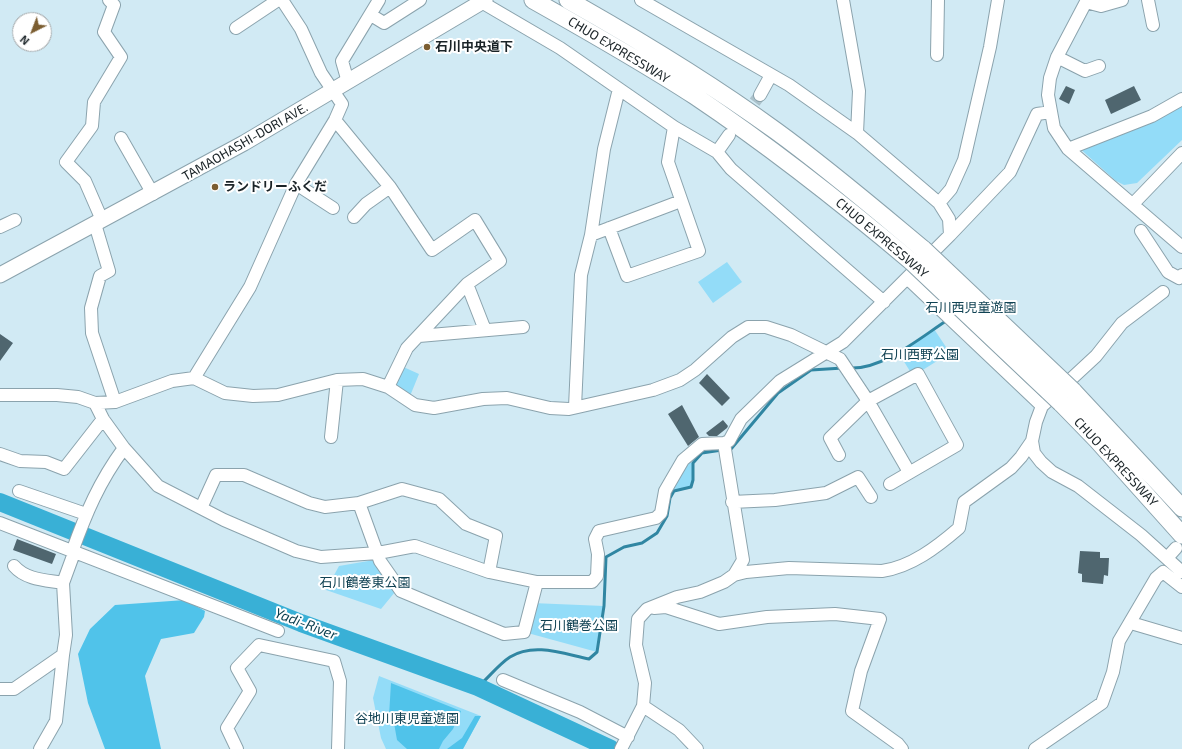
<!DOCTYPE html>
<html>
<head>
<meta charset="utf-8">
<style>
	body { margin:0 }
	#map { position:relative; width:1182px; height:749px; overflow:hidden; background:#d1eaf4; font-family:"Exo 2",sans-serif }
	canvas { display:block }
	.north { position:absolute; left:12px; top:12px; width:40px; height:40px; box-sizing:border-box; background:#fff; border:1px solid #a3a7a9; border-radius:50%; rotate:222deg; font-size:11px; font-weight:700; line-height:16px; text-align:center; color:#1a2327 }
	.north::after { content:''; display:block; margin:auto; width:14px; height:18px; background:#7b5d31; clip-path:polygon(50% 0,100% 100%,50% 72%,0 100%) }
</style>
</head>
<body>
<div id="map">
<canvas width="1182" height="749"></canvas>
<div class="north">N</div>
</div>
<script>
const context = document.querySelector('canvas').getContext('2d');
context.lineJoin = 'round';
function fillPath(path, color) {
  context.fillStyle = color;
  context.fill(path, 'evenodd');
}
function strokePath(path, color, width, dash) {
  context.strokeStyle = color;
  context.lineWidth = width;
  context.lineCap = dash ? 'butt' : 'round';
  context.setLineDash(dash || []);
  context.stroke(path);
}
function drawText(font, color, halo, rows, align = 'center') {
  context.font = font + ' "Exo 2","Noto Sans JP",sans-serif';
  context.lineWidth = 4;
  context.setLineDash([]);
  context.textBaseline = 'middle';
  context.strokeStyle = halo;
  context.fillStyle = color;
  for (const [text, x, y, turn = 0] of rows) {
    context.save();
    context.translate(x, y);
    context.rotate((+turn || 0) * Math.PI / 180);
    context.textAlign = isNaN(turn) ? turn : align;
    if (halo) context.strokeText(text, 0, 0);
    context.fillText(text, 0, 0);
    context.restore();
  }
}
fillPath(new Path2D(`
	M1182,99V140L1137,183L1124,185L1116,181L1077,146Z
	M727,262L742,282L713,303L698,282Z
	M934,329L950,353L913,376L898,352Z
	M399,365L419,374L408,401L388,387Z
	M683,460L693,463V480L691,487L674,491H665Z
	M374,560L395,592L381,609L326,590L339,566Z
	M532,603L604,606L597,652L524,632Z
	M379,676L481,716L463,749H386L381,738L373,698Z`), '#93dcf8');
fillPath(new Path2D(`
	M185,600L205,611L204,617L194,633L161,639L145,676L161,749H105L88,703L78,654L90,629L115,605Z
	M391,683L461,711L453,729L443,741L439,749H407L397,740L394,723L389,716Z
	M475,716H481L463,749H447L462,738Z`), '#50c3ea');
strokePath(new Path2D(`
	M851,368C883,369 920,338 946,321
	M728,449H731L778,393L811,370L843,368
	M478,687C488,678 499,664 510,657C534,642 564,654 589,659L597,652L604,606L606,557L624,547L642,543L657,533L667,516L670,498L674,491L691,487L693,480V463L702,453L722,450`), '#3086a2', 3);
strokePath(new Path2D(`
	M0,502L301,623L478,687L611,749`), '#39b0d6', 18);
fillPath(new Path2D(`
	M1066,86L1075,90L1069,104L1059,99Z
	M1134,86L1141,100L1111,114L1105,100Z
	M0,334L13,343L0,361Z
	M707,374L730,398L722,406L699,383Z
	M682,405L699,437L688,446L668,414Z
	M723,420L728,426L727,428L717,436H709L706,433Z
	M17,539L56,554L52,564L13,550Z
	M1080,551L1100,552V558H1109L1108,576L1104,575L1103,584L1082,582V574L1078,573Z`), '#4f666f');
strokePath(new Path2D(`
	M733,131L760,95`), '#acc2cb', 12, [12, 6]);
const minor = new Path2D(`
	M478,0L560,48L674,127L717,152L731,169L884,302
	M843,0L859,91L857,133
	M1087,0L1057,57L1050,78L1048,95L1054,128L1068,149L1182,247
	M1148,0L1153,25
	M1086,2L1101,6L1122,0
	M371,15L384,23L420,0
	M236,28L278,0
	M937,55L938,0
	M1057,57L1085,71L1099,66
	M348,82L342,61L379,0
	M760,95L771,75
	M335,120L390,187L432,250L475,220L500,261L467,284L407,348L388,387
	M121,138L153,194
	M1068,149L1152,116L1182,99
	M717,152L729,135
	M296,184L333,208
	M939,203L951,189L964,160L990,47L998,0
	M1133,204L1182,153
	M354,217L366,204L390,187
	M102,220L85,181L66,162L92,126L94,102L121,57L104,32L114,5L109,0
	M95,224L109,271L100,276L91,308L92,333L115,402
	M0,227L15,220
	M609,228L627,276L699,251L668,162L674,127
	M1141,231L1168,272L1179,278L1182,275
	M591,235L681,201
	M950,235L1010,172L1037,114L1051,112
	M907,278L1042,406
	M467,284L485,330
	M1163,292L1122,323L1096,356L1042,406L1036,422L1032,441L1034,453L1041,462L1052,472L1078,486L1141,535L1182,572
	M419,336L523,327
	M194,378L250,287L296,184L335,120L342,104L321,73L301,29L282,0
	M0,395H57L78,397L95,403L115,402L172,381L194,378L225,393L253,396L278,395L337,380L363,379L388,387L415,405L434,408L483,399L507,398L550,408L569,409L653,390L680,380L695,370L732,337L748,327H766L791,335L840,359L868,401L909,472
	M95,403L103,419L124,448L158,486L224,520L296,551L321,557L378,553L415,546L489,572L537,582H592L597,576L598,554L595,539L599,531L656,518L661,513L665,491L683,460L702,444L724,443L729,441L741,419L780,381L843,342L950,235L949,219L939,203L857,133L789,85L641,0
	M575,407L581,275L591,235L604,149L619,89
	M331,437L337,380
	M724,443L743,560L734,575
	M0,454L20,461L46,462L64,469L103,419
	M839,455L830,438L868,401L918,374L957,445L890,484
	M19,491L86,514
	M732,502L775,500L826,493L858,477L871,497
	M359,503L380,561L401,591L504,634L524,632L537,582
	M201,508L216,475H244L309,503L325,507L359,503L402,489L439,499L466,524L496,536L489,572
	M0,523L278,631
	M72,552C86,513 99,482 124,448
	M1167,558L1176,548
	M14,566C26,580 46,580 63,583
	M654,608L666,607L719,624L767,617L835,614L880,619L861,671L852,711L898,744L902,749
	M1131,623L1182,638
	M503,680L580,712L628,737
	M0,689H14L63,655L66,635L63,583L74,553
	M643,706L679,730L697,749
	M40,749L56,721L63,655
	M237,749L227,728L250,691L237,668L259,645L334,661L340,681L338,749
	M621,749L643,706L645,683L636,645L638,619L647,609L677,597L700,592L724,582L734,575L746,572L789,568L882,571C911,567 937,547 959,528L964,502L1011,468L1021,457L1032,441
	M1035,749L1102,703L1113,672L1119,641L1156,578L1163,572L1182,587`);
const major = new Path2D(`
	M0,275L244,143L485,0`);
const highway = new Path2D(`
	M533,0C588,31 643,62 695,96C771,147 842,203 912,262
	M568,0C639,40 710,83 776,131C827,168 875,209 923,249
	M1073,391L1182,508
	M1061,403L1097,440L1182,535`);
strokePath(minor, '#8ba3ad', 14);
strokePath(major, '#8ba3ad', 17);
strokePath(highway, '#8ba3ad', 19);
strokePath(minor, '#fff', 12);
strokePath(major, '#fff', 15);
strokePath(highway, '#fff', 17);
const highwayBridge = new Path2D(`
	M923,249L1073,391
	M912,262L1061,403`);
strokePath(highwayBridge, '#8ba3ad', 19, []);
strokePath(highwayBridge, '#fff', 17);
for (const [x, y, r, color] of [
	[427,47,4,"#7b5d31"],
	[215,187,4,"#7b5d31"]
]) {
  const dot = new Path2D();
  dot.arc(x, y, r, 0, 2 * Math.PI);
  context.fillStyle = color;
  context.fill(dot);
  strokePath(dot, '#fff', 1.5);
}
drawText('bold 13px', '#1a2327', '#fff', [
	["石川中央道下",435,47],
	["ランドリーふくだ",223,187]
], 'left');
drawText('13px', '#1a2327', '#fff', [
	["CHUO EXPRESSWAY",619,50,31],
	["TAMAOHASHI-DORI AVE.",245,142,-30],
	["CHUO EXPRESSWAY",882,238,40],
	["CHUO EXPRESSWAY",1116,462,47]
]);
drawText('13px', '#104253', '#fff', [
	["石川西児童遊園",971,308],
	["石川西野公園",920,355],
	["石川鶴巻東公園",365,583],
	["石川鶴巻公園",579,626],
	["谷地川東児童遊園",407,719]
]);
drawText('italic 14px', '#0c4050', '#fff', [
	["Yadi-River",306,624,21]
]);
</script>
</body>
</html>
